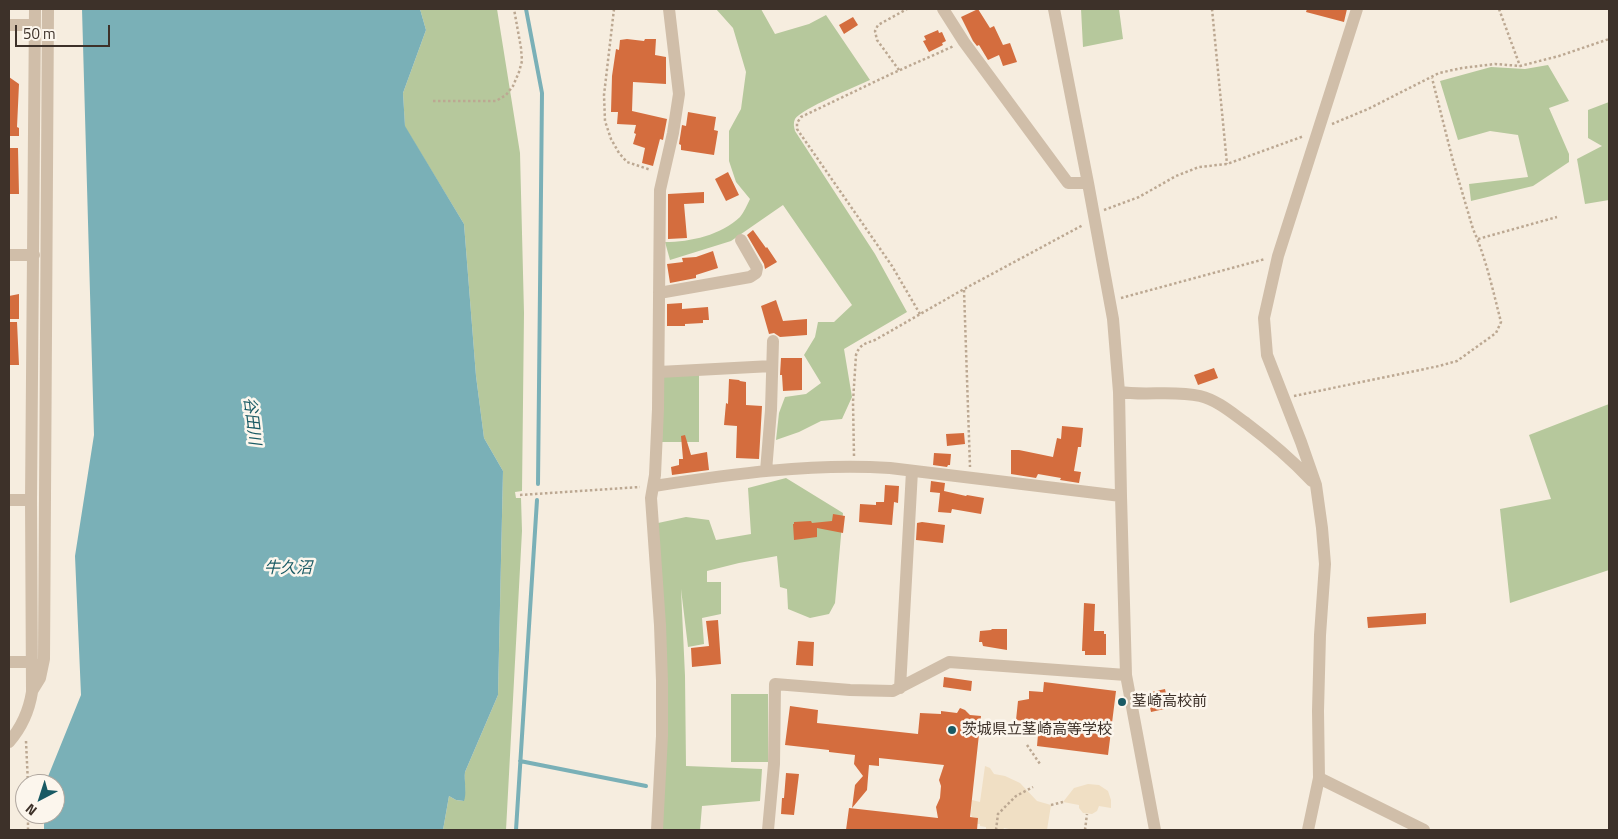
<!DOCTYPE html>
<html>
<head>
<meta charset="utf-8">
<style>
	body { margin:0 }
	#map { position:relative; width:1618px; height:839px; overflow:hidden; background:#f6eddf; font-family:"Titillium Web",sans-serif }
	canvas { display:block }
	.frame { position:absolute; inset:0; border:10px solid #3d3129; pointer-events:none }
	.north { position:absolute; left:15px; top:774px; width:50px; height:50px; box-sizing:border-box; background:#fcf6ed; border:1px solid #b0a79f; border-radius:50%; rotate:220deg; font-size:14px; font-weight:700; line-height:20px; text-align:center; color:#3d3129 }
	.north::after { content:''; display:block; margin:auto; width:18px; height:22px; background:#195a64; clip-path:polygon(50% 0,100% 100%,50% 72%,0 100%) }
	.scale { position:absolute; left:15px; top:25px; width:95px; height:22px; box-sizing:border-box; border:2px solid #3d3129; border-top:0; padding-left:6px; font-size:15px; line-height:18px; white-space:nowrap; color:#3d3129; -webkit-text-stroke:4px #fcf6ed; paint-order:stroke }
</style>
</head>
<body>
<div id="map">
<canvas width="1618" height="839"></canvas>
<div class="frame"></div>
<div class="north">N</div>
<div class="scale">50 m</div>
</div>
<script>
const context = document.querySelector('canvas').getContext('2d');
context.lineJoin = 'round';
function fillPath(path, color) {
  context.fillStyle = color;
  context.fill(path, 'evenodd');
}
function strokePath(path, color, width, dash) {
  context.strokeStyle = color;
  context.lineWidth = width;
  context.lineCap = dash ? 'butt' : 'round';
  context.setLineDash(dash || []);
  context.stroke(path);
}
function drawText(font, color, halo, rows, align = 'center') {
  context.font = font + ' "Titillium Web","Noto Sans JP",sans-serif';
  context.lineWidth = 5;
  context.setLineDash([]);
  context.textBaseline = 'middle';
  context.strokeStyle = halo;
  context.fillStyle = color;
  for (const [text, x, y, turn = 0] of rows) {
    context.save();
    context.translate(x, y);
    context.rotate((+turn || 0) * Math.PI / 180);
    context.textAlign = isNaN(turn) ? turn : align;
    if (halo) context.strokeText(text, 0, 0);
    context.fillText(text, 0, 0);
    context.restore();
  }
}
fillPath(new Path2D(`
	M420,9H497L520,153L524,313L522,491L515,492L516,498H521L522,531L506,830H443L449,796L456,800L463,801C467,794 464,780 465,772L498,695L503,471L484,438L476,376L464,224L405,127L403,93L426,30Z
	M716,9H761L775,34L809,24L826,15L870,80C857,86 801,109 795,119C793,123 794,127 795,131L875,254L907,312L844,349L852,397L842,419L821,421L799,432L776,440L779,413L785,397L806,394L821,383L804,355L815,337L818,322H834L852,305L783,205L731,241L670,260L665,242C691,242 721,235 740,217C744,212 747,205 750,199L736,182L729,161V131L741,109L746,72L733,28Z
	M1081,9H1119L1123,39L1083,47Z
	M1548,65L1569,101L1549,108L1569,154V162L1533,186L1471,201L1469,184L1528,177L1518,135L1490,131L1458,140L1440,81L1491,67L1525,69Z
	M1609,102V200L1585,204L1577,159L1602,146L1588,138V110Z
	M663,375H699V442H662Z
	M1609,404V570L1510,603L1500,509L1551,499L1529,435Z
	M786,478L843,513L835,603L829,614L810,618L788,609L787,589L780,587L777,556L739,563L707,571V582H721V614L702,618L704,644L688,647L681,589L685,676L686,766L762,769L760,801L702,806L700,830H661L658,523L686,517L709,520L716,540L751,534L748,488Z
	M731,694H768V762H731Z`), '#b6c89c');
fillPath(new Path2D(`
	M985,766L990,768L994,774L1005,776L1020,783L1037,801L1051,805L1047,830H1014L1004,828L1003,830H986V827L980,826V824H977V818L972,817L971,814L972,800L980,802Z
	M1088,784L1099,785L1108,791L1111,800V808L1099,806L1097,811L1092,814L1083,813L1079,808V805L1063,802L1074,788Z`), '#f0dfc4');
fillPath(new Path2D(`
	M82,9H420L426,30L403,93L405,126L464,224L476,376L484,438L503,471L498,695L465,772C464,780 467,794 464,801L456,800L449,796L443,830H44V814H55V784H45L81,695L75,556L94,435Z`), '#7ab0b7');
strokePath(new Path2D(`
	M526,9L542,93L538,484
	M520,761L646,786
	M516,830L537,500`), '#7ab0b7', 4);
fillPath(new Path2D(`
	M978,9L990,28L994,26L1003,45L1010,43L1017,62L1003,66L999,55L988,60L979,45L977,46L973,41L961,17Z
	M1307,9H1347L1344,22L1306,12Z
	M853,17L858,25L844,34L839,25Z
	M938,30L939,33L942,32L946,41L942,43L943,45L929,52L923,41L926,40L924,36Z
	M627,39L644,41L645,39H656L655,55L666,57V84L633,82L632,111L667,119L663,140L660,139L653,166L642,163L645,148L633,144L636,134L634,133L636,125L617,124L618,112H611L612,76L616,49L619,50L620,40Z
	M9,77L19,84L17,127L19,128V136H9Z
	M688,112L716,117L714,130L718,131L714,155L681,150V145L679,144L682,125L686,126Z
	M9,148H18L19,194H9Z
	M728,172L739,195L726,201L715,179Z
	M704,192V203L684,204L687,238L668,239V194Z
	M753,230L766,248L767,247L777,262L765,269L764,264L747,235Z
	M713,251L718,268L696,275V278L670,283L667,264L683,262L682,258L696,257Z
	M19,294V319H9V296Z
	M776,300L783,321L807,319V335L780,337L774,333L769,334L761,306Z
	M682,303V309L708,307L709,320H703V323L685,324V326H667V304Z
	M9,322H17L19,365H9Z
	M781,358H802V390L783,391L782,375H780Z
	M1214,368L1218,378L1198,385L1194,375Z
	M729,379L739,380L740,381L746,382V405L762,406L759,459L736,458L737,426L724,425L726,403L728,404Z
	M1062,426L1083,428L1081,447H1078L1074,471L1081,472L1079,483L1060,480L1061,478L1038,474L1036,478L1011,474V450H1019L1053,457L1057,438L1061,439Z
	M964,433L965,444L947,446L946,434Z
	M685,435L691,455L707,452L709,470L672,475L671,467L679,465V459H683L681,436Z
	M934,453L951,454L950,465H948L947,467L933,465Z
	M931,481L945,483L944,491L966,496L967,495L984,498L981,514L952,509L951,513L938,512L940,493L930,492Z
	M885,485L899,486L898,503L894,502L892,525L859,522L860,504L876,505V502H884Z
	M833,514L845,516L843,533L817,528V537L794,540L793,524H794V522L811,521L812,523L832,521Z
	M922,522L945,525L943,543L916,540L917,523Z
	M1084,603L1095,604L1094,631H1104V634H1106V655H1085V651H1082Z
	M1426,613V624L1368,628L1367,617Z
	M718,620L721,664L692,667L691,648L709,646L706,621Z
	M992,629H1007V650L983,646L982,642H979L980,631L991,630Z
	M798,641L814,642L813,666L796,665Z
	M944,677L972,681L971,691L943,687Z
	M1044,682L1116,691L1108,755L1037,746L1039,723L1016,720L1018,701L1029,699V691L1043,692Z
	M1165,689L1169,708L1151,712L1147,693Z
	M790,706L818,710L817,723L918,734L920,713L941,714V711L957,713L960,708L965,710L970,715L981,716L970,817L978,818L977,830H846L849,808L938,818L936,807L940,798L941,786L939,780L944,765L879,758V766L869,765L867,790L852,808L855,785L863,776L854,764L855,755L829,752V750L785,745Z
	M786,773L799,774L794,815L781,814L782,798H784Z`), '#d46d3e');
strokePath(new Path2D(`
	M614,9L604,95L605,121L611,139L619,153L627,162L651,170
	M1212,9L1227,164
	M1499,9L1520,66
	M899,70L877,40L875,31L878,25L907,9
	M433,101H496L506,95L513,86L519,72L522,61L521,48L514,9
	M1332,124L1368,109L1439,73L1462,68L1495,64L1520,66L1559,56L1609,39
	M1104,210L1139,197L1176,176L1199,167L1227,164L1304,136
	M1478,239L1557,217
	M964,290L970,467
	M1121,298L1265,259
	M920,314L892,266L797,129V123L801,117L891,74L954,46
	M1294,396L1439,366L1457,361L1496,333L1501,322C1493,291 1486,258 1473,229L1453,161L1432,78
	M854,456L853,402L856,355C859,345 866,343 875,340L964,289L1083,225
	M520,495L640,487
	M26,741L28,784
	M1027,745L1040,764
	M1051,805L1063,802
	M28,830V814
	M996,830L998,814L1016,796L1033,787
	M1085,830L1087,814`), '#bca892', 2.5, [2.5, 2.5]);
strokePath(new Path2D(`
	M943,9L964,42L1068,183H1088
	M1054,9L1088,183L1113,319L1119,392L1121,496L1126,675L1155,830
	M9,25H35
	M9,255H34
	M659,293L750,277L756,273L757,268L741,240
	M659,372L772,366
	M1119,392C1146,396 1174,390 1200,396C1217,400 1232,413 1246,423C1270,441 1292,460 1312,481
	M766,471L771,410L773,341
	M654,486C732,474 810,463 890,468L1121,496
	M9,500H31
	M9,662H32
	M900,688L912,471
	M32,691L40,678L44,659L48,9
	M9,742C22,727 29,711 32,692L31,500L35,9
	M1319,778L1424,830
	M657,830L662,736V681L660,625L651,498L655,475L658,409L660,190L673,133L679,94L669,9
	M768,830L774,764L775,684L850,690L893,691L949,662L1126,675
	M1308,830L1319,778L1318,711L1320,635L1325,564L1322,528L1316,485L1301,442L1267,355L1264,318L1278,256L1357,9`), '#d0bea9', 12);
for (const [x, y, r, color] of [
	[1122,702,5,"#195a64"],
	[952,730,5,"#195a64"]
]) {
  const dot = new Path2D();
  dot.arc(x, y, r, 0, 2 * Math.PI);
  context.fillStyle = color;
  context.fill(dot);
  strokePath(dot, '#fcf6ed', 2);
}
drawText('15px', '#3d3129', '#fcf6ed', [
	["茎崎高校前",1132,702],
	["茨城県立茎崎高等学校",962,730]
], 'left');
drawText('italic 16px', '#195a64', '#fcf6ed', [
	["谷田川",251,421,83],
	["牛久沼",288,569]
]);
</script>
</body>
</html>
